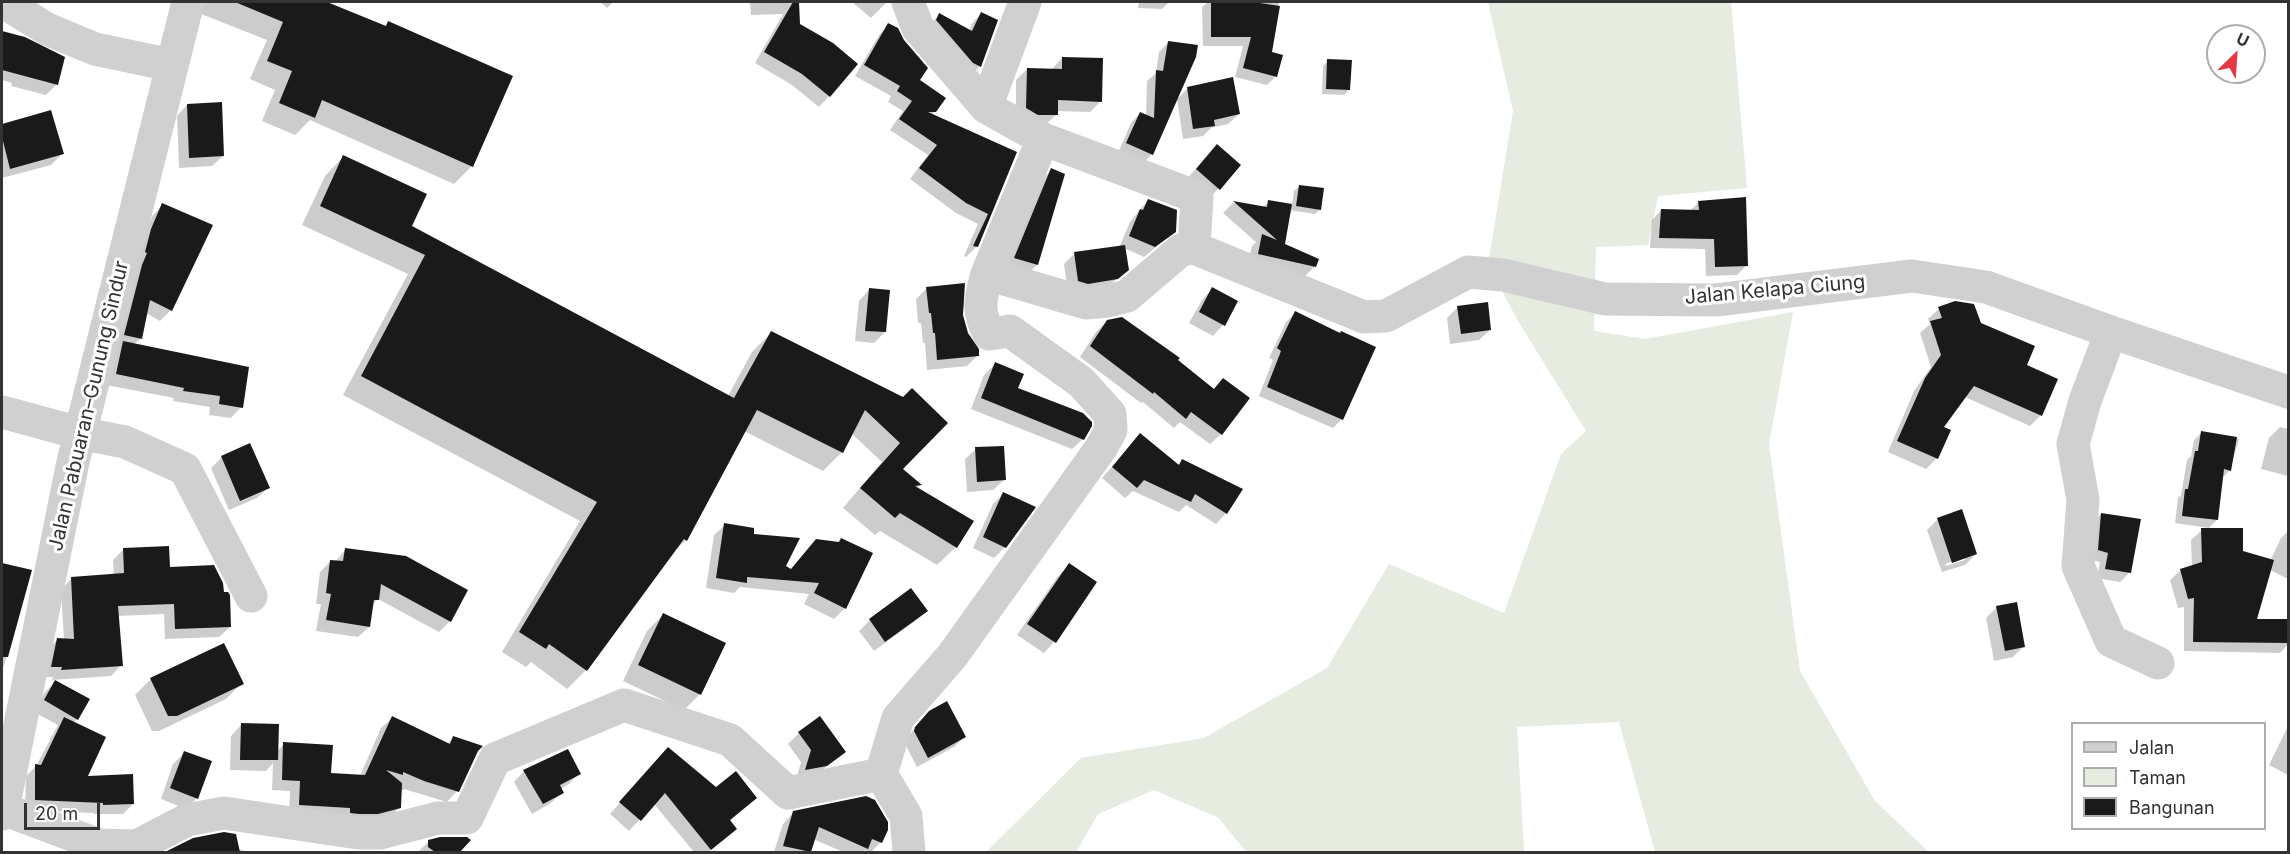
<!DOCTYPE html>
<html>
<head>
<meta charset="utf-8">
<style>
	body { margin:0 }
	#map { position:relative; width:2290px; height:854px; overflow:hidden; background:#fff; font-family:Inter,sans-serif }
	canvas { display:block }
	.frame { position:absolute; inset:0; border:3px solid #333; pointer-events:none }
	.legend { position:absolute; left:2071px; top:722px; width:195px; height:108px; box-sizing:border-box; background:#fff; border:2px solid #adadad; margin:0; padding:8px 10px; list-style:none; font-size:18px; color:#333 }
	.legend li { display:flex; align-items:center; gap:12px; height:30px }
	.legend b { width:30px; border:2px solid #adadad }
	.north { position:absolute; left:2206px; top:24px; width:60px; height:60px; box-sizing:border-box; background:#fff; border:2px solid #adadad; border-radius:50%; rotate:25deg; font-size:16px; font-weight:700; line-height:24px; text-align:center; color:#333 }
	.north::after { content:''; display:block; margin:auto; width:21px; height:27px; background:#e63946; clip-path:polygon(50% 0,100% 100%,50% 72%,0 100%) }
	.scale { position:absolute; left:24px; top:803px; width:76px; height:27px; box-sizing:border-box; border:3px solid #333; border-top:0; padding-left:8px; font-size:18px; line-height:21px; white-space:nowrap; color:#333; -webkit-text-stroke:4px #fff; paint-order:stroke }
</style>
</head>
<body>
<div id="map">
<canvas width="2290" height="854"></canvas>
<div class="frame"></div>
<ul class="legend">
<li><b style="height:8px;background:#d0d0d0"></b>Jalan</li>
<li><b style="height:16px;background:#e6ecdf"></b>Taman</li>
<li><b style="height:16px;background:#1a1a1a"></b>Bangunan</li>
</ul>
<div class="north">U</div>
<div class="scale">20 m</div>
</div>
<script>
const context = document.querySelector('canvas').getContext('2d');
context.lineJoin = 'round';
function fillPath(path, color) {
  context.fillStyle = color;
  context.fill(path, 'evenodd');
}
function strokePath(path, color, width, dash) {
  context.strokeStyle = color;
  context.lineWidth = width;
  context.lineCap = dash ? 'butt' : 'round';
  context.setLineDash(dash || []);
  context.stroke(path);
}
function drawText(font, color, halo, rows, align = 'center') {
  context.font = font + ' Inter,sans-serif';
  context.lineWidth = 6;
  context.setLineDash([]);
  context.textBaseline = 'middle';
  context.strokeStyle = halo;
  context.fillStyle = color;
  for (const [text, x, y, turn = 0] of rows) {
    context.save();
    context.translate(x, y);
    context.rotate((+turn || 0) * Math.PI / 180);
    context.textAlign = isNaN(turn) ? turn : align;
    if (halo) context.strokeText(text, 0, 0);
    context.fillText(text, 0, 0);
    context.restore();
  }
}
fillPath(new Path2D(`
	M1488,2H1731L1747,188L1658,196L1648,245L1596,247L1594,331L1645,339L1793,312L1769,444L1800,671L1875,801L1929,852H1655L1619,722L1517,727L1524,852H1246L1219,818L1154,790L1098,814L1076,852H986L1081,758L1204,738L1327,668L1389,564L1504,613L1561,454L1586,431L1518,321L1488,265L1513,111Z`), '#e6ecdf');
fillPath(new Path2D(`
	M200,2H323L385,27L388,23L472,166L454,184L310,120L295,135L262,121L275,90L250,79L267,40L196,12Z
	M600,2H613L607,8Z
	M750,2H797L798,25L829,96L819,107L792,85L755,63L783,14L751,15Z
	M852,2H887L871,18Z
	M1139,2H1169L1162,9L1138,8Z
	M1208,2H1279L1270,53L1276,76L1267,85L1235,77L1243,46H1203L1202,7Z
	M981,14L980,66L971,75L930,24L939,15L969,31L972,23Z
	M889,25L935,111L931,115L1015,153L976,247L966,257L964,256L978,224L956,213L910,179L928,155L890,130L903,111L888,102L891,96L855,76L879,35Z
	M2,33L24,39L57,84L46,95L11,86L12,83L2,80Z
	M1169,42L1152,154L1142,164L1118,153L1131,123L1140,113L1146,116L1147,81L1156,73L1159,52Z
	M1062,58L1101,101L1090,112L1056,111V115L1045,125L1016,119V80L1027,69H1052Z
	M1328,61L1349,90L1344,95L1322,94L1323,66Z
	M1188,88L1239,114L1228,124L1211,128L1203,136L1183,139L1177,99Z
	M187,105L223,156L212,166L179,168L177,116Z
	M50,112L62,154L51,165L2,178V125Z
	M343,157L410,227L728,396L752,352L771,333L903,399L901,469L920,485L917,488L956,547L937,565L880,531L875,535L843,508L882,462L851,433L842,452L823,471L744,431L686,540L669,556L586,670L567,689L531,662L526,667L502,652L580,521L343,395L408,274L302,225L325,176Z
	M1206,157L1239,165L1208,200L1186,180Z
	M1052,170L1037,265L1026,275L1004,269L1041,180Z
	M1299,186L1320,209L1315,214L1289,210L1283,245L1315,266L1304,277L1248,264L1252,246L1256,242L1223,213L1233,203L1262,208L1269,202L1292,206L1294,191Z
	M1148,200L1174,232L1144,257L1124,248L1127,269L1106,289L1068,292L1064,264L1075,253L1119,248L1130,222Z
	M1699,202L1747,265L1737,275L1706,276L1705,249L1650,248L1652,220L1661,210L1690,211Z
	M163,205L211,226L171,310L160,321L146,313L141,338L134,344L241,407L231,418L209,415L210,407L173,401L174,398L106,385L112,353L119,346L115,345L141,240L153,215Z
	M927,288L963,322L978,355L967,366L927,370L925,343H923L921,323H918L916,299Z
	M1212,289L1223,325L1213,336L1189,323L1202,300Z
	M869,290L885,332L874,343L855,341L859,301Z
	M1458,307L1490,330L1479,340L1450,344L1447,318Z
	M1939,309L1980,324L2025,366L2056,379L2040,416L2030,426L1965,397L1942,427L1937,458L1926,469L1888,452L1914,391L1931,367L1920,333L1930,324L1928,319Z
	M1295,313L1342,419L1333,428L1259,396L1273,360L1269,358L1286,322Z
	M1108,321L1176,360L1213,390L1223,380L1221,434L1210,444L1180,422L1174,428L1143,402L1141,403L1080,357L1096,332Z
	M995,364L1016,389L1083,439L1072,449L971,409L984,375Z
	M2280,427L2288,429V476L2261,469L2269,438Z
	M2202,432L2239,439L2230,470L2221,479L2217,520L2209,528L2175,523L2178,498L2181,495L2187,460L2191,456L2194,440Z
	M1140,435L1177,466L1182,461L1226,513L1216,524L1186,505L1179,512L1133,491L1125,498L1102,478Z
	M976,449L1004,480L993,490L967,492L965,459Z
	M222,457L268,488L257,498L229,510L211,468Z
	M1004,493L1005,547L994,558L973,548L993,504Z
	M2101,514L2130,572L2120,582L2097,578L2100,562L2089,559L2092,524Z
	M1938,519L1976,554L1965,565L1942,572L1927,530ZM1965,557V560L1946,566L1945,564Z
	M725,525L752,535L790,570L841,540L845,608L834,619L804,604L809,594L740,587L734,593L706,588L714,535Z
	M2202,530L2242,552L2270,561L2281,538L2288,531V579L2270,570L2255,620L2288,621V644L2280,653L2184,651V607L2178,608L2170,580L2181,570L2192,567L2191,540Z
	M124,549L169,569L230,627L219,637L165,639L164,614L117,616L121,665L111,676L52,680L53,677H41L46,651L57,640H64L61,590L71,579L114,575L113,560Z
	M346,549L450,621L439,632L378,599L372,605L369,627L358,637L316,631L321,604H316L320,572L331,561L335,562Z
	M2,564L30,571L4,666L2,669Z
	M1069,565L1095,583L1054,642L1044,653L1017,635L1058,576Z
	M911,590L926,611L915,621L874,651L859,631L870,620Z
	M1997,607L2024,646L2013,657L1994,661L1986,618Z
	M663,615L700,694L684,710L623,681L647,631Z
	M151,679L242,683L226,699L159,731H152L135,695Z
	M56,681L77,719L73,723L85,778L133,804L123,814H94V813L25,810L26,776L36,766L58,725L34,712L45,692Z
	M392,718L447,744L453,738L477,750L457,791L447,802L404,789L400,793V807L389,818L289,814L290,791L272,790L273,763L266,771L230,770L231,736L241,725L277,751L284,744L330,775L360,776L381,728Z
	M820,718L844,752L815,776L796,780L801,762L788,744L799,733Z
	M918,724L964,737L954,747L917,767L904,742Z
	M2288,726V775L2269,765Z
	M184,753L197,798L186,809L161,799L173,764Z
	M658,759L716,789L755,798L729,822L735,829L708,852H694L654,804L629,831L610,814Z
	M524,771L579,773L569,784L560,789L562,792L551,803L532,814L514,782Z
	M866,798L881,842L871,852L864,850L862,852H843L813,839L810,852H774L783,824L794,812Z
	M469,840L458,852H418L429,841Z
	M179,847L243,850L244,852H173Z`), '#0003');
fillPath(new Path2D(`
	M235,2H327L386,26L388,21L513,76L473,167L322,100L315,118L279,103L292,71L267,61L283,22Z
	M793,2H799L800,24L833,43L858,64L830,97L802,74L764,52Z
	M1211,2H1253L1280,6L1272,52L1283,55L1277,77L1243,68L1251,37H1211Z
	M981,12L998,20L981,67L973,63L936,20L939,13L972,31Z
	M888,23L898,28L904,40L928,68L920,80L946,98L936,112H928L1017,152L978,247L973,246L988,214L966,203L919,168L937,145L899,119L912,101L897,91L900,86L864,65Z
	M2,31L25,37L65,57L58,85L2,70Z
	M1168,41L1198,45L1196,57L1153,155L1126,143L1140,112L1154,118L1156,70L1163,71Z
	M1062,57L1103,58L1102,102L1058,100V115H1038L1026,108L1027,68L1062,69Z
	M1327,59L1352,60L1350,90L1326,89Z
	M1233,77L1240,114L1214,120L1215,126L1193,129L1187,87Z
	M222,102L224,156L189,158L187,104Z
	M51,110L64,154L10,169L2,137V124Z
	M1217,144L1241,165L1220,190L1196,169Z
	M343,155L427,194L412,226L734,398L771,331L903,397L912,388L948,423L903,469L922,485L915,486L974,521L957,548L900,513L895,518L860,488L900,443L865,410L843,453L757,410L687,541L684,539L587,671L549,644L546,649L519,632L597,502L361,376L425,255L320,206Z
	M1051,168L1065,174L1038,265L1014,258Z
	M1299,185L1324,188L1321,210L1296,206Z
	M1746,197L1748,266L1715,267L1714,239L1659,238L1661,209L1699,210L1698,201Z
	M1148,199L1177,210L1176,232L1155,247L1129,236L1140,209L1143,210Z
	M1268,200L1292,204L1285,244L1319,259L1316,267L1258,254L1262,234L1277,240L1233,201L1267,207Z
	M162,203L213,225L172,311L150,300L142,339L124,335L142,265L147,253L145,252L151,229Z
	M1125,245L1129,270L1118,279L1088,284L1078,281L1074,252Z
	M965,283L963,315L968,333L979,349V356L937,360L935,333H933L931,313H929L926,287Z
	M1212,287L1238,301L1225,326L1199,312Z
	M869,288L890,290L886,332L865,331Z
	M1955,301L1974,304L1981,323L2035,346L2027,365L2058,379L2042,416L1974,386L1944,427L1951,430L1938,459L1897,441L1925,378L1941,355L1930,321L1942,318L1938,307Z
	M1488,302L1491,330L1461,334L1457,306Z
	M1295,311L1340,333L1341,331L1376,347L1343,420L1267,387L1281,351L1277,348Z
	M1122,317L1180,358L1178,360L1214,389L1223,378L1250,398L1222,435L1191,412L1186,419L1154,392L1153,394L1090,346L1107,320Z
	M123,341L249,367L243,408L219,404L220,396L183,391L184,388L116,374Z
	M995,362L1024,374L1018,388L1083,413L1092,422V426L1084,440L981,398Z
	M2201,431L2237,437L2231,471L2224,469L2218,520L2182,516L2185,489H2188L2195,451H2198Z
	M1140,433L1179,465L1182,459L1243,489L1227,514L1195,494L1191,502L1144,480L1137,488L1112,467Z
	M250,443L270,488L240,501L221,456Z
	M1004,446L1006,480L977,482L975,447Z
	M1003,492L1036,507L1006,548L983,537Z
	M1962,509L1977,554L1952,563L1937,518Z
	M2101,513L2141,519L2131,573L2105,569L2108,553L2098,550Z
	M724,523L754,528V534L800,538L786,566L791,569L816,539L839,542L841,538L873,553L846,609L814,593L819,583L747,577V583L716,578Z
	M2201,528H2243V551L2274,560L2257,619H2289V643L2193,642L2194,598L2188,599L2180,569L2202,562Z
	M169,546L170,567L214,565L223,583L224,592H228L230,595L231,627L175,629L174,604L118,606L123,666L61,670L62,667H51L57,638L74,639L71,577L124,573L123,548Z
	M345,548L406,556L468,590L451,622L381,584L379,600H374L370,627L326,620L331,594L326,593L330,560L343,561Z
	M2,563L32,570L8,657H2Z
	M1069,563L1097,582L1056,643L1027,624Z
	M911,588L928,611L885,642L869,619Z
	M2017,602L2025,647L2005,651L1996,606Z
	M663,613L726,643L701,695L638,665Z
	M224,643L244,684L177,716H168L150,678Z
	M55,680L90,699L78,720L44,700Z
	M947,701L966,737L928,758L914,731L915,727L929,711Z
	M392,716L450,744L453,736L483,746L478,751L459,792L424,781L403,772V775L386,770L402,783L401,808L378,814H359L350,813V808L299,805L300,781L282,780L283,742L333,745L331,773L365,775Z
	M820,716L846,752L827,766L805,770L811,750L798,732Z
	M64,717L106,737L88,776L133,774L134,804L103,805V803L35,800V764L41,765Z
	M241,723L279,724L278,760H240Z
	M668,747L716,787L736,771L757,798L730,820L737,829L711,850L665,793L641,821L619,802Z
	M568,749L581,774L560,785L564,793L543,804L523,770Z
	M184,751L212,761L198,799L170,788Z
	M866,796L875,800L888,822V830L882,843L872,839L868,849L819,827L811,852L783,846L793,811Z
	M224,832L236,834L240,852H165L193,838Z
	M440,837H467L471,840L460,852H435L428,847V840Z`), '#1a1a1a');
strokePath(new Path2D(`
	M3,2L47,29L95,49L171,65
	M908,2L918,28L986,107L1043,139L987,274L1086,303L1107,301L1127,296L1181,250L1194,248L1364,317L1386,316L1468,272L1503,275L1605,299L1716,300L1912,276L1986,287L2111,332L2288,392
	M986,107L1025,2
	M1043,139L1197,197L1194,248
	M2111,332L2085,401L2073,444L2083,500L2078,566L2111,641L2158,663
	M2,412L79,433L125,442L185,469L251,596
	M3,809L99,845L137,846L187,820L224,813L358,833H380L438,818H467L495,759L624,705L730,740L788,793L881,774
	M2,814L73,462L188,2
	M909,852L906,816L881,774L898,718L952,656L1101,448L1111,430L1110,414L1081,382L1010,331L989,334C977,310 980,300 987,274`), '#d0d0d0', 33);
drawText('20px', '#333', '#fff', [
	["Jalan Kelapa Ciung",1775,290,-5],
	["Jalan Pabuaran–Gunung Sindur",89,406,-77]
]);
</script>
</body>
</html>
